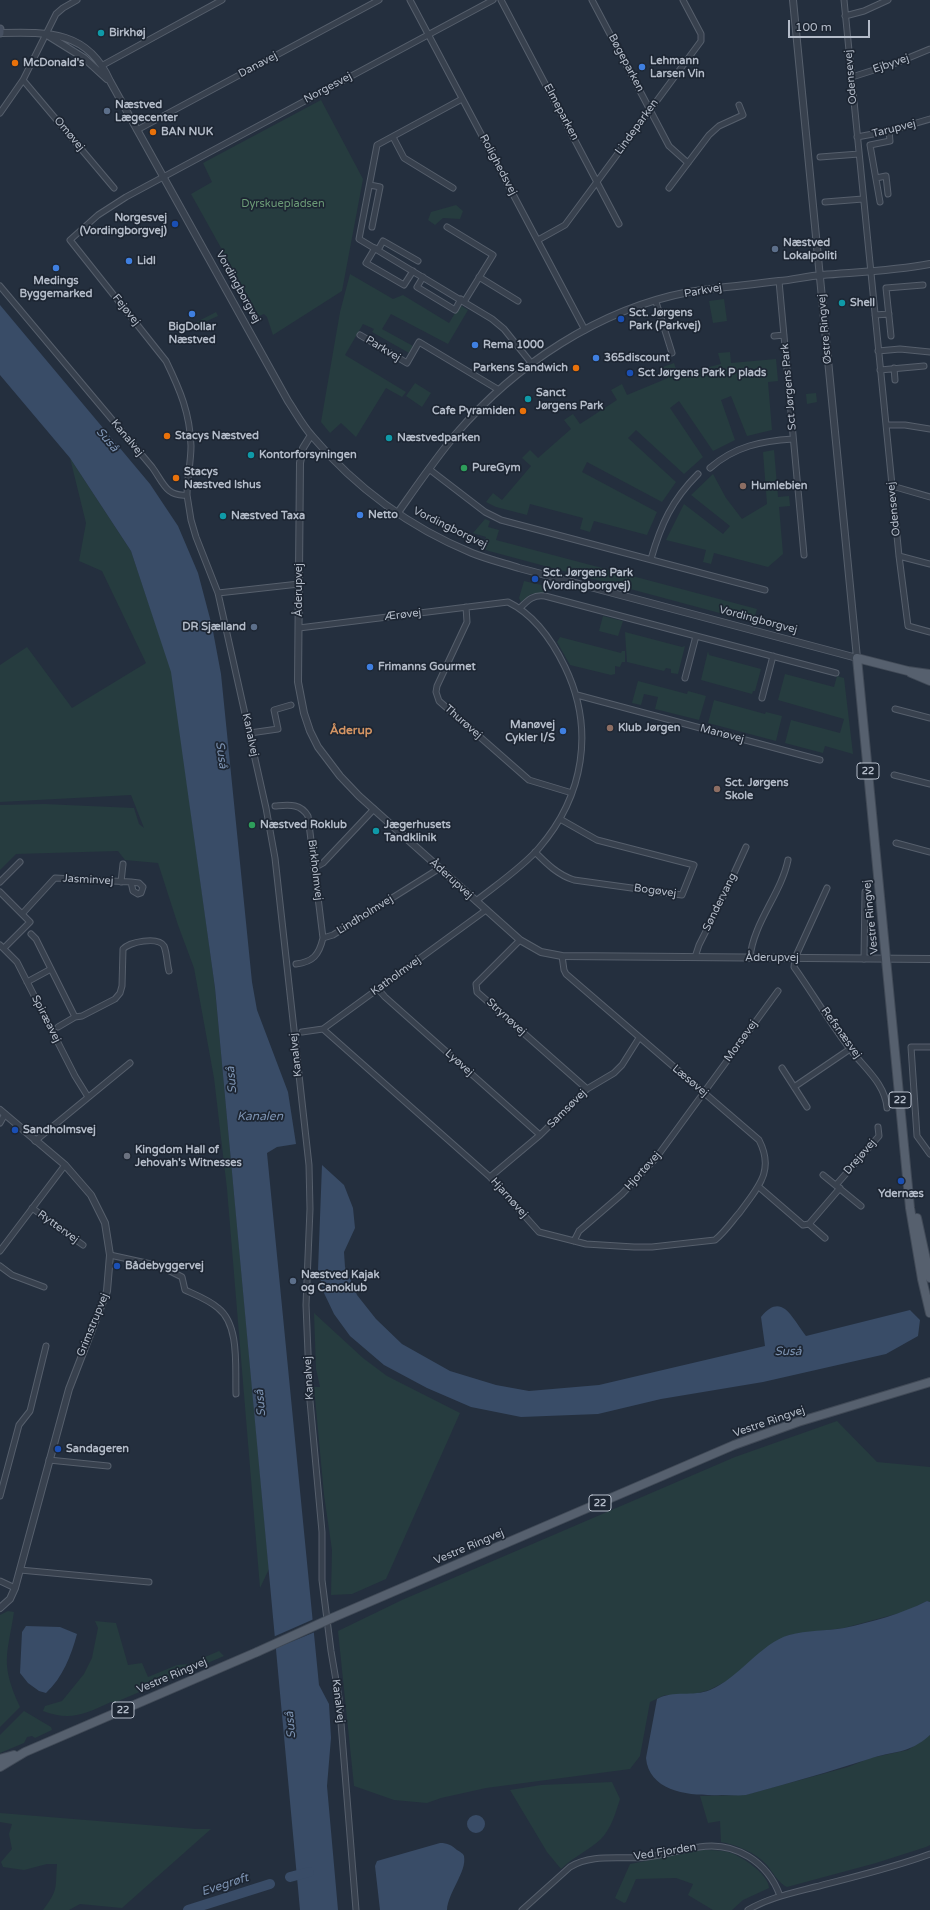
<!DOCTYPE html>
<html>
<head>
<meta charset="utf-8">
<style>
	body { margin:0 }
	#map { position:relative; width:930px; height:1910px; overflow:hidden; background:#242f3e; font-family:"Varela Round",sans-serif }
	canvas { display:block }
	.scale { position:absolute; left:788px; top:20px; width:82px; height:18px; box-sizing:border-box; border:2px solid #b4bcc9; border-top:0; padding-left:5px; font-size:12px; line-height:14px; white-space:nowrap; color:#b4bcc9; -webkit-text-stroke:3px #1d2633; paint-order:stroke }
</style>
</head>
<body>
<div id="map">
<canvas width="930" height="1910"></canvas>
<div class="scale">100 m</div>
</div>
<script>
const context = document.querySelector('canvas').getContext('2d');
context.lineJoin = 'round';
function fillPath(path, color) {
  context.fillStyle = color;
  context.fill(path, 'evenodd');
}
function strokePath(path, color, width, dash) {
  context.strokeStyle = color;
  context.lineWidth = width;
  context.lineCap = dash ? 'butt' : 'round';
  context.setLineDash(dash || []);
  context.stroke(path);
}
function drawText(font, color, halo, rows, align = 'center') {
  context.font = font + ' "Varela Round",sans-serif';
  context.lineWidth = 3.5;
  context.setLineDash([]);
  context.textBaseline = 'middle';
  context.strokeStyle = halo;
  context.fillStyle = color;
  for (const [text, x, y, turn = 0] of rows) {
    context.save();
    context.translate(x, y);
    context.rotate((+turn || 0) * Math.PI / 180);
    context.textAlign = isNaN(turn) ? turn : align;
    if (halo) context.strokeText(text, 0, 0);
    context.fillText(text, 0, 0);
    context.restore();
  }
}
fillPath(new Path2D(`
	M321,100L363,179L342,291L273,335L267,317L264,314L259,316L191,194L212,182L203,163Z
	M456,205L463,211L460,219L443,218L435,225L428,220L431,212Z
	M350,274L393,299L403,295L449,323L460,305L468,310L448,344L391,314L382,329L413,346L409,353L372,332L374,329L363,324L345,355L406,392L402,397L386,388L356,437L341,423L330,433L321,422L340,312Z
	M724,299L727,321L713,323L709,301Z
	M216,312L218,316L191,328L189,326Z
	M730,352L731,363L776,359L778,381L768,382L772,430L747,436L731,396L721,400L735,440L713,451L679,401L670,408L703,457L684,474L636,430L628,438L676,482L662,502L587,462L582,472L657,512L647,535L594,521L590,532L580,529L583,518L530,504L527,515L496,507L486,502L493,493L502,500L531,466L522,458L530,450L538,458L571,429L564,420L573,414L580,424L617,400L611,390L622,384L627,395L668,378L663,367L674,363L678,375L721,364L718,353Z
	M415,383L431,393L422,407L406,396Z
	M816,393L817,402L807,404L806,394Z
	M774,450L778,497L789,496L790,506L779,507L783,554L768,567L714,553L711,564L703,562L706,550L666,540L684,504L723,534L730,526L691,495L713,474L726,498L742,519L767,504L763,452Z
	M70,458L131,551L172,672L215,988L269,1569L260,1588L227,1189L214,1078L194,968L178,925L158,863L125,860L118,851L16,854L0,870V805L44,804L134,808L139,824L144,828L131,795L0,802V665L27,647L72,708L146,663L102,571L79,561L86,523Z
	M485,519L490,521L488,527L499,530L496,540L757,609L753,622L489,551L482,548L486,537L473,533Z
	M524,581L546,586L544,593L531,594L521,602L519,598Z
	M603,616L623,621L618,636L599,631Z
	M625,632L682,647L685,646L678,674L671,673V669L666,668L664,671L627,662Z
	M560,637L621,653L622,651H625V662H622L620,667L615,666V674L611,675L570,665L557,642Z
	M708,651L709,655L761,669L755,691H753L752,694L701,680Z
	M785,674L834,687L837,676L844,678L853,754L825,746L823,753L785,743L791,720L840,733L844,719L778,700Z
	M638,681L687,694L688,691L706,696L699,720L655,709L658,697L644,694L641,705L632,703Z
	M714,700L765,714L766,712L782,716L776,741L708,723Z
	M314,1313L363,1358L387,1376L460,1413L386,1579L352,1594L331,1595L332,1550L324,1495L314,1387H320L316,1369Z
	M837,1421L877,1462L930,1467V1602L927,1601L907,1611L844,1628L789,1635L768,1647L729,1680L709,1690L691,1695H665L650,1702L640,1756L630,1769L486,1788L441,1798L427,1803L394,1800L354,1786L338,1631L402,1600L735,1457Z
	M8,1611L14,1612C7,1657 0,1663 20,1707L0,1727V1615Z
	M95,1621L116,1623L128,1665L142,1663L148,1677L177,1665L189,1664L219,1651L224,1656L116,1702H111C87,1713 71,1722 43,1711L45,1706L62,1701L84,1674L92,1658L98,1628Z
	M24,1711L51,1727L52,1730L35,1738L32,1736L27,1737L24,1743L0,1753V1735Z
	M930,1735V1845L926,1847L876,1863L787,1887C778,1883 773,1872 766,1864C755,1852 736,1845 721,1842L720,1821L708,1823L700,1796L745,1795L848,1767L870,1758L908,1750Z
	M612,1782L620,1799C616,1812 611,1829 601,1839C589,1850 573,1857 561,1869L547,1852L510,1790L541,1785Z
	M0,1813L196,1829H211L122,1908L80,1904L69,1910H43C59,1889 55,1888 57,1864H47L24,1870L3,1867L1,1862L12,1849L9,1834L12,1824L0,1822Z
	M702,1850C710,1850 719,1850 728,1852C740,1855 769,1874 769,1888L743,1900L732,1910H713L688,1895L693,1884L676,1878L636,1879L626,1902L624,1903L615,1898L630,1864Z`), '#263c3f');
fillPath(new Path2D(`
	M0,305L150,484L178,526L198,573L212,626L221,674L252,982L257,1010L288,1092L296,1144L277,1147L267,1153L319,1685L329,1704L331,1738L327,1786L338,1910H300L215,988L171,672L131,551L70,458L0,375Z
	M322,1165L344,1185L353,1208L355,1228L344,1252L345,1267L357,1295L376,1319L402,1344L450,1371L496,1385L529,1391L599,1385L765,1346L761,1317C782,1291 792,1318 806,1336L910,1310L920,1320L918,1336L886,1354L763,1382L661,1399L598,1414L521,1417L471,1407L427,1388L384,1365L350,1336L334,1314L324,1293L318,1270Z
	M927,1601L930,1602V1735C908,1755 894,1750 869,1759C840,1768 811,1777 782,1785C770,1788 758,1792 746,1795C739,1796 730,1795 722,1795C695,1796 649,1794 646,1758L657,1699C673,1690 693,1697 710,1690C739,1678 761,1643 789,1635C807,1630 826,1631 844,1628C872,1622 901,1614 927,1601Z
	M26,1626L60,1627L77,1634C71,1656 63,1677 46,1693L39,1691L28,1683L20,1673L22,1632Z
	M467 1824a9 9 0 1 1 18 0a9 9 0 1 1-18 0Z
	M440,1843C448,1843 451,1845 457,1850C460,1852 463,1853 464,1856C467,1872 448,1892 447,1910H380L375,1866L377,1861Z`), '#394c67');
fillPath(new Path2D(`
	M314,1619L315,1632L274,1649L273,1637Z`), '#242f3e');
strokePath(new Path2D(`
	M290,1877L309,1872
	M188,1910L270,1884`), '#394c67', 10);
const minor = new Path2D(`
	M410,0L585,330
	M501,0L619,224
	M592,0L669,146L688,163
	M844,0L899,556L908,626L930,632
	M845,16L864,11L888,0
	M103,65L222,0
	M852,77L896,63L930,49
	M23,80L114,188
	M462,99L377,145L359,239L492,319L504,329L532,364
	M0,113L23,80L56,14L63,8L77,0
	M137,130L379,0
	M393,137L404,158L453,188
	M857,137L889,131L930,119
	M820,157L859,154
	M876,178L886,176L888,194
	M370,185L380,187L372,227
	M669,188L709,135L719,126L743,115L739,105
	M825,202L863,199
	M880,202L870,145L890,141L889,131
	M447,227L493,255L464,302
	M538,240L565,225L701,41V34L683,0
	M375,248L366,263L404,285L413,271
	M378,250L383,241L418,261
	M423,277L417,287L455,310L461,299
	M479,277L518,301
	M779,281L804,555
	M0,286L152,467C163,482 166,497 187,495L191,520L196,537L218,593L266,808L275,858L309,1165L310,1209L306,1305L310,1401L322,1532V1580L331,1651L339,1698L356,1910
	M656,302L672,353
	M875,315L889,314
	M360,335L407,363L419,342L499,390
	M774,336L784,335
	M891,336L886,288L923,285
	M878,351L900,349L930,352
	M894,368L895,380
	M880,370L924,366
	M886,425H905L930,429
	M710,468C735,446 762,441 793,439
	M429,469L485,512L501,520L765,590
	M892,486L930,497
	M187,495C187,479 191,462 191,446C190,413 180,390 166,361L70,240L98,215L126,197L493,0
	M899,556L930,564
	M651,559C661,524 672,500 698,474
	M218,593L299,584
	M466,607L467,622L437,686L436,692L439,701L529,780L572,793
	M520,608C528,600 534,594 545,596L836,673
	M299,628L508,602C535,615 552,640 565,667C595,729 584,796 539,848C524,866 495,886 476,901
	M685,678L696,636
	M577,695L820,760
	M762,698L773,656
	M895,709L930,718
	M250,733L278,729L274,710L291,705
	M894,775L930,784
	M275,806C289,805 300,803 308,816L323,938
	M896,843L930,852
	M535,852C547,864 558,875 574,880L682,895L694,865L597,840L560,819
	M314,868L323,863L374,809
	M0,882L20,862
	M121,882L123,864
	M827,888L795,958L794,967C813,994 830,1023 850,1049C864,1068 885,1083 887,1108
	M0,892L30,922L4,948
	M22,914L55,878L131,882L139,883L143,887L141,893L138,894L133,891L131,882
	M31,934L36,939L75,1017L82,1016L115,999L120,993L122,986L123,949C129,942 158,936 164,946C167,953 167,964 169,971
	M520,940L476,984L477,992L587,1089
	M0,945L17,962L75,1076L88,1097
	M695,957L699,945L724,895L746,847
	M750,958C753,923 781,894 788,860
	M864,959L865,892
	M296,964C313,962 319,955 323,938L333,935L440,868
	M27,982L51,969
	M378,989L385,997L540,1135
	M58,1027L75,1017
	M323,1029L490,1177L539,1232L586,1244L634,1247H652L715,1240C725,1232 732,1221 740,1212C758,1187 775,1171 759,1140L566,974L564,970L562,956
	M302,1032L323,1029L486,910
	M930,1047H911L917,1136L930,1154
	M782,1068L807,1107
	M794,1087L850,1049
	M0,1123L5,1114
	M35,1141L130,1063
	M823,1175L861,1206
	M490,1177L540,1135L587,1089L614,1073L622,1065L639,1038
	M836,1185L879,1136L878,1127
	M759,1187L803,1225L809,1224L840,1188
	M32,1208L83,1245
	M809,1224L825,1238
	M574,1241L579,1231L622,1194L656,1158L778,991
	M0,1251L65,1165
	M110,1255L160,1266L182,1277L185,1290C196,1295 209,1300 218,1308C240,1325 235,1368 236,1394
	M0,1266L12,1275L44,1287
	M49,1460L108,1466
	M0,1496L19,1425L30,1411L46,1346
	M20,1570L149,1582
	M0,1581L15,1588
	M522,1910L570,1867C593,1853 621,1860 647,1857C665,1855 681,1849 699,1847C735,1841 768,1862 780,1896
	M748,1910C768,1898 792,1893 815,1887C853,1877 892,1868 930,1854`);
const tertiary = new Path2D(`
	M1,33C49,32 88,31 110,81L288,401C296,413 303,426 312,436C356,488 409,527 472,553C487,559 503,563 519,568L857,658L793,0
	M47,35L84,58L107,79
	M311,435L303,448L300,463L298,682L304,713L310,731L318,747L340,776L359,796L520,940L541,952L562,956L930,959
	M397,514C416,487 435,459 456,434C515,365 599,309 689,292C719,287 749,285 779,281C793,280 807,276 822,275C858,272 894,271 930,264
	M0,1110L65,1165L91,1195L105,1223L110,1255L107,1291L69,1389L15,1588L10,1599L0,1608`);
const secondary = new Path2D(`
	M0,29V33`);
const primary = new Path2D(`
	M911,673L930,681
	M930,674L908,671L857,658L910,1208L922,1279L930,1313
	M917,1218L930,1278
	M332,1618L734,1445L798,1422L930,1382
	M0,1759L14,1755
	M0,1767L25,1752L257,1652`);
strokePath(minor, '#565f6c', 7);
strokePath(tertiary, '#565f6c', 8);
strokePath(secondary, '#565f6c', 9);
strokePath(primary, '#414a57', 10);
strokePath(minor, '#38414e', 5);
strokePath(tertiary, '#38414e', 6);
strokePath(secondary, '#465061', 7);
strokePath(primary, '#56606e', 8);
const primaryBridge = new Path2D(`
	M257,1652L332,1618`);
strokePath(primaryBridge, '#414a57', 10, []);
strokePath(primaryBridge, '#56606e', 8);
for (const [x, y, r, color] of [
	[101,33,4,"#0f9aa8"],
	[15,63,4,"#e8710a"],
	[642,67,4,"#3f7fe0"],
	[107,111,4,"#5c6f8a"],
	[153,132,4,"#e8710a"],
	[175,224,4,"#1a4fb4"],
	[775,249,4,"#5c6f8a"],
	[129,261,4,"#3f7fe0"],
	[56,268,4,"#3f7fe0"],
	[842,303,4,"#0f9aa8"],
	[192,314,4,"#3f7fe0"],
	[621,319,4,"#1a4fb4"],
	[475,345,4,"#3f7fe0"],
	[596,358,4,"#3f7fe0"],
	[576,368,4,"#e8710a"],
	[630,373,4,"#1a4fb4"],
	[528,399,4,"#0f9aa8"],
	[523,411,4,"#e8710a"],
	[167,436,4,"#e8710a"],
	[389,438,4,"#0f9aa8"],
	[251,455,4,"#0f9aa8"],
	[464,468,4,"#2e9e5b"],
	[176,478,4,"#e8710a"],
	[743,486,4,"#8d6e63"],
	[360,515,4,"#3f7fe0"],
	[223,516,4,"#0f9aa8"],
	[535,579,4,"#1a4fb4"],
	[254,627,4,"#5c6f8a"],
	[370,667,4,"#3f7fe0"],
	[610,728,4,"#8d6e63"],
	[563,731,4,"#3f7fe0"],
	[717,789,4,"#8d6e63"],
	[252,825,4,"#2e9e5b"],
	[376,831,4,"#0f9aa8"],
	[15,1130,4,"#1a4fb4"],
	[127,1156,4,"#6b7280"],
	[901,1181,4,"#1a4fb4"],
	[117,1266,4,"#1a4fb4"],
	[293,1281,4,"#5c6f8a"],
	[58,1449,4,"#1a4fb4"]
]) {
  const dot = new Path2D();
  dot.arc(x, y, r, 0, 2 * Math.PI);
  context.fillStyle = color;
  context.fill(dot);
  strokePath(dot, '#1d2633', 1.5);
}
for (const [x, y, w] of [
	[868,771,22],
	[900,1100,22],
	[600,1503,22],
	[123,1710,22]
]) {
  const box = new Path2D();
  box.roundRect(x - w / 2, y - 8, w, 16, 3);
  context.fillStyle = '#1d2633';
  context.fill(box);
  strokePath(box, '#b4bcc9', 1);
}
drawText('bold 10px', '#b4bcc9', null, [
	["22",868,771],
	["22",900,1100],
	["22",600,1503],
	["22",123,1710]
]);
drawText('bold 11px', '#b4bcc9', '#1d2633', [
	["Birkhøj",109,33],
	["Lehmann",650,61],
	["Larsen Vin",650,74],
	["McDonald's",23,63],
	["Næstved",115,105],
	["Lægecenter",115,118],
	["BAN NUK",161,132],
	["Norgesvej",167,218,"right"],
	["(Vordingborgvej)",167,231,"right"],
	["Næstved",783,243],
	["Lokalpoliti",783,256],
	["Lidl",137,261],
	["Medings",56,281,"center"],
	["Byggemarked",56,294,"center"],
	["Shell",850,303],
	["Sct. Jørgens",629,313],
	["Park (Parkvej)",629,326],
	["BigDollar",192,327,"center"],
	["Næstved",192,340,"center"],
	["Rema 1000",483,345],
	["365discount",604,358],
	["Parkens Sandwich",568,368,"right"],
	["Sct Jørgens Park P plads",638,373],
	["Sanct",536,393],
	["Jørgens Park",536,406],
	["Cafe Pyramiden",515,411,"right"],
	["Stacys Næstved",175,436],
	["Næstvedparken",397,438],
	["Kontorforsyningen",259,455],
	["PureGym",472,468],
	["Stacys",184,472],
	["Næstved Ishus",184,485],
	["Humlebien",751,486],
	["Netto",368,515],
	["Næstved Taxa",231,516],
	["Sct. Jørgens Park",543,573],
	["(Vordingborgvej)",543,586],
	["DR Sjælland",246,627,"right"],
	["Frimanns Gourmet",378,667],
	["Manøvej",555,725,"right"],
	["Cykler I/S",555,738,"right"],
	["Klub Jørgen",618,728],
	["Sct. Jørgens",725,783],
	["Skole",725,796],
	["Næstved Roklub",260,825],
	["Jægerhusets",384,825],
	["Tandklinik",384,838],
	["Sandholmsvej",23,1130],
	["Kingdom Hall of",135,1150],
	["Jehovah's Witnesses",135,1163],
	["Ydernæs",901,1194,"center"],
	["Bådebyggervej",125,1266],
	["Næstved Kajak",301,1275],
	["og Canoklub",301,1288],
	["Sandageren",66,1449]
], 'left');
drawText('11px', '#b4bcc9', '#1d2633', [
	["Bøgeparken",626,63,62],
	["Ejbyvej",891,64,-19],
	["Danavej",258,65,-28],
	["Odensevej",851,77,-95],
	["Norgesvej",328,88,-28],
	["Elmeparken",561,112,62],
	["Lindeparken",637,127,-54],
	["Tarupvej",894,129,-14],
	["Omøvej",69,134,50],
	["Rolighedsvej",498,165,62],
	["Vordingborgvej",238,287,61],
	["Parkvej",703,291,-10],
	["Fejøvej",126,310,51],
	["Østre Ringvej",825,329,-95],
	["Parkvej",383,349,31],
	["Sct Jørgens Park",789,387,-95],
	["Kanalvej",127,438,50],
	["Odensevej",894,509,-96],
	["Vordingborgvej",450,528,26],
	["Åderupvej",299,590,-90],
	["Ærøvej",403,615,-7],
	["Vordingborgvej",758,620,15],
	["Thurøvej",463,722,41],
	["Manøvej",722,734,15],
	["Kanalvej",250,735,78],
	["Birkholmvej",315,870,83],
	["Åderupvej",451,879,42],
	["Jasminvej",88,880,3],
	["Bogøvej",655,891,8],
	["Søndervang",720,902,-64],
	["Lindholmvej",365,915,-32],
	["Vestre Ringvej",871,917,-96],
	["Åderupvej",772,958],
	["Katholmvej",396,976,-36],
	["Strynøvej",506,1017,42],
	["Spiræavej",46,1019,63],
	["Refsnæsvej",841,1033,54],
	["Morsøvej",741,1041,-54],
	["Kanalvej",296,1055,-96],
	["Lyøvej",459,1063,42],
	["Læsøvej",690,1081,40],
	["Samsøvej",567,1109,-45],
	["Drejøvej",860,1157,-49],
	["Hjortøvej",643,1171,-48],
	["Hjarnøvej",509,1198,48],
	["Ryttervej",58,1227,36],
	["Grimstrupvej",93,1325,-68],
	["Kanalvej",309,1378,-93],
	["Vestre Ringvej",769,1422,-19],
	["Vestre Ringvej",469,1547,-23],
	["Vestre Ringvej",172,1676,-23],
	["Kanalvej",338,1701,83],
	["Ved Fjorden",665,1852,-9]
]);
drawText('11px', '#6b9a76', '#1d2633', [
	["Dyrskuepladsen",283,204]
]);
drawText('italic 12px', '#7c92b1', '#1d2633', [
	["Suså",107,440,50],
	["Suså",221,755,82],
	["Suså",232,1080,-95],
	["Kanalen",260,1117],
	["Suså",788,1352],
	["Suså",261,1403,-95],
	["Suså",291,1725,-95],
	["Evegrøft",225,1885,-18]
]);
drawText('bold 12px', '#d59563', '#1d2633', [
	["Åderup",351,731]
]);
</script>
</body>
</html>
